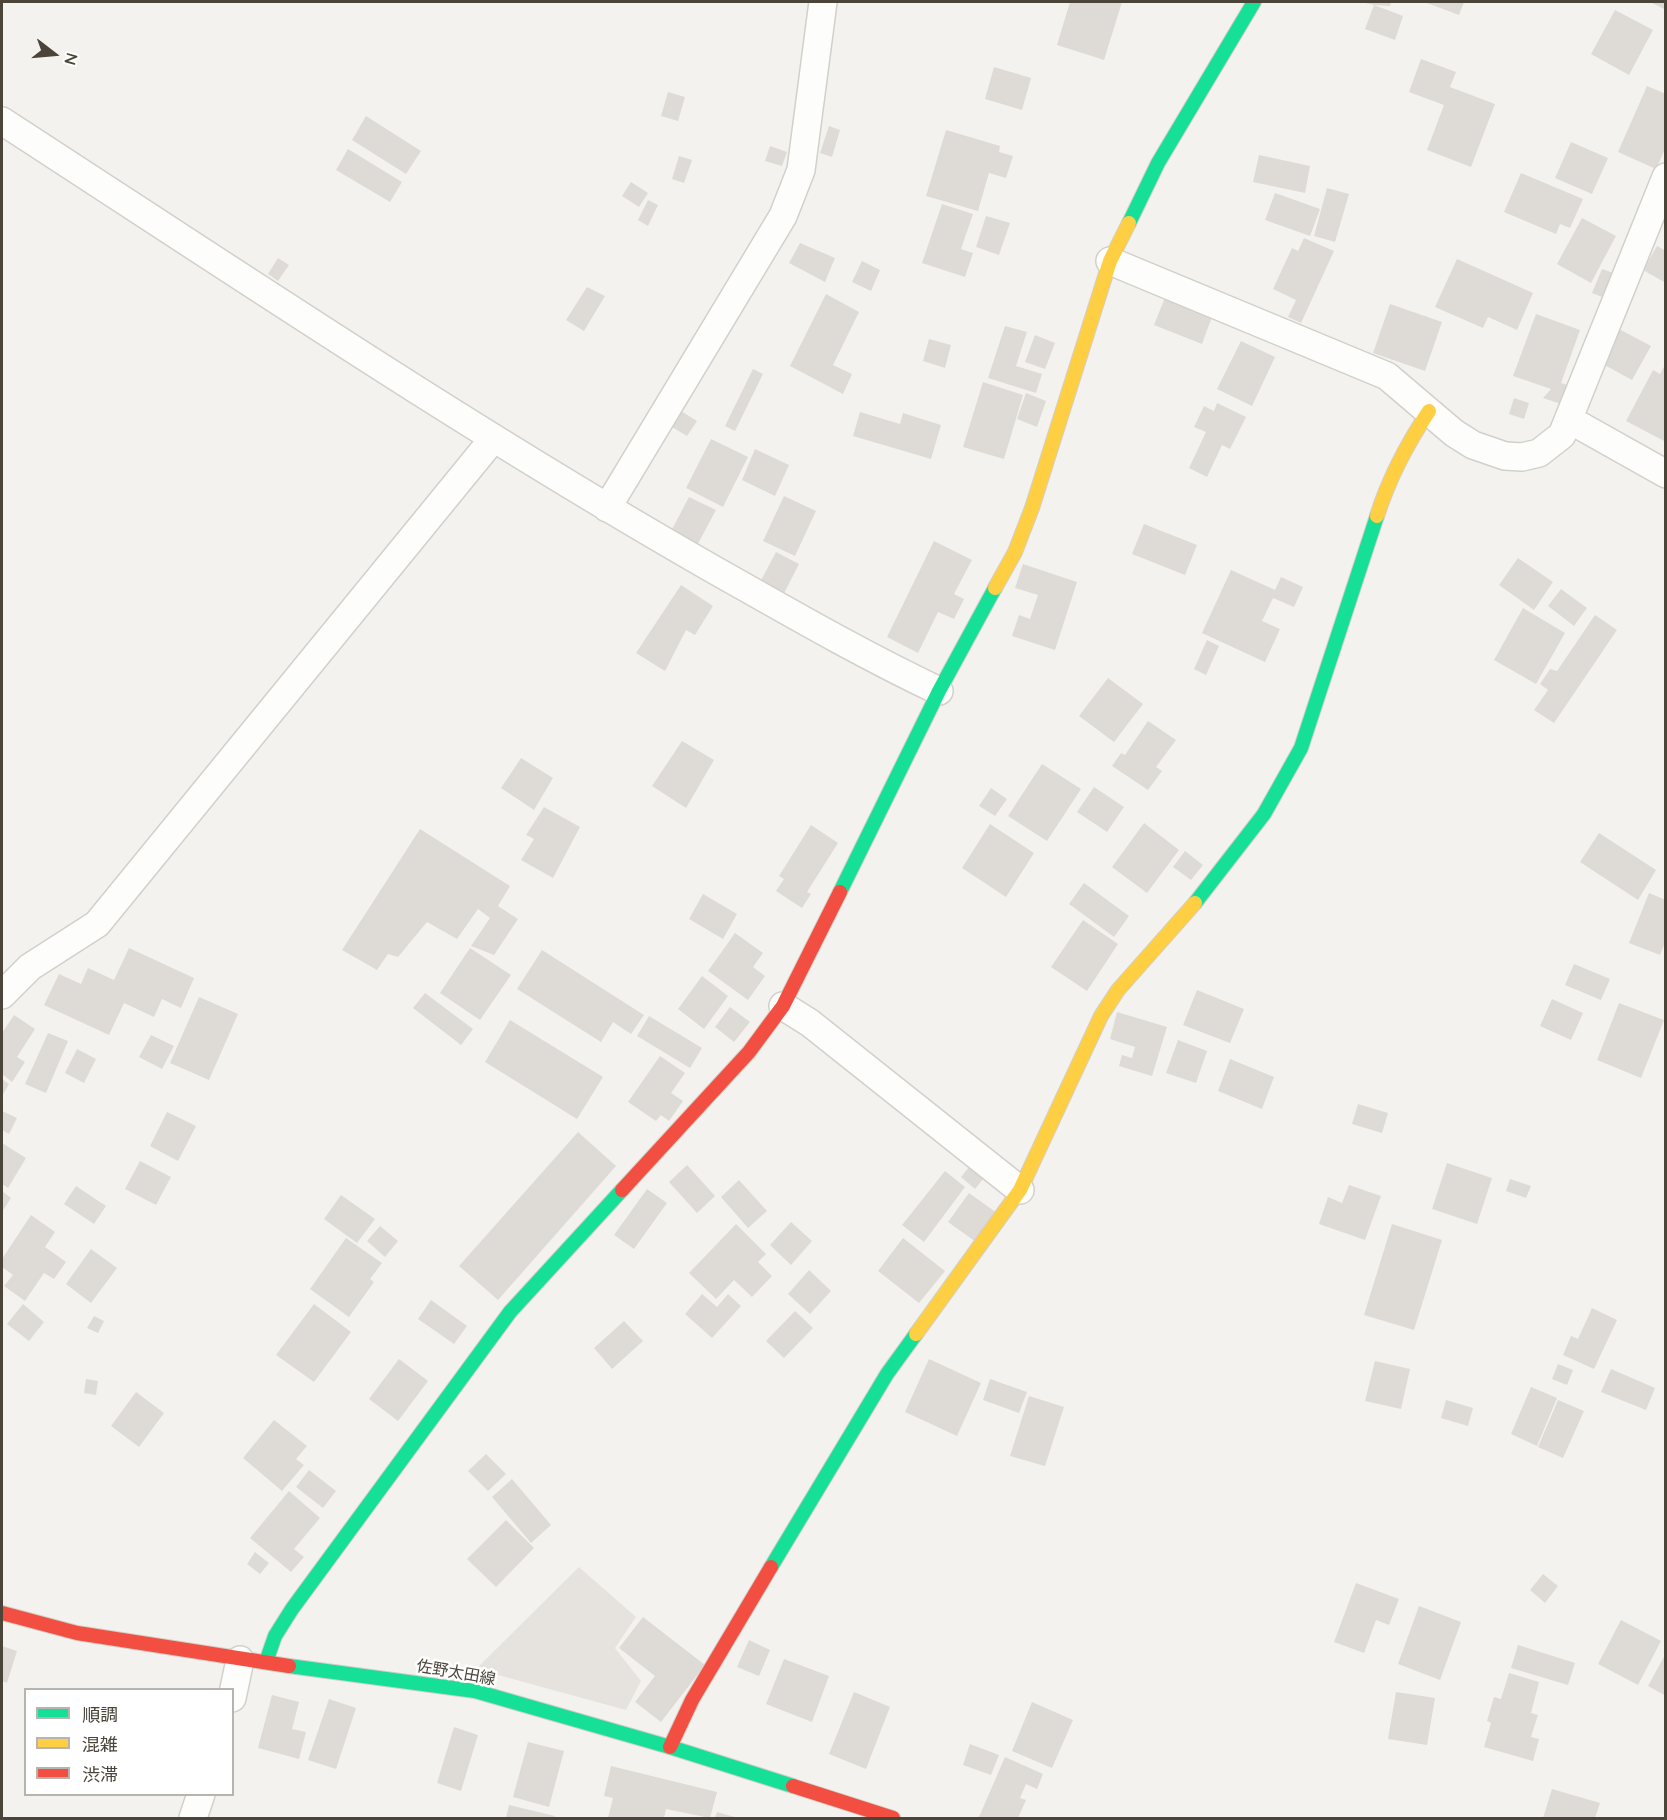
<!DOCTYPE html>
<html>
<head>
<meta charset="utf-8">
<style>
	body { margin:0 }
	#map { position:relative; width:1667px; height:1820px; overflow:hidden; background:#f4f2ee; font-family:Quicksand,"Noto Sans JP",sans-serif }
	canvas { display:block }
	.frame { position:absolute; inset:0; border:3px solid #4b4439; pointer-events:none }
	.legend { position:absolute; left:24px; top:1688px; width:210px; height:108px; box-sizing:border-box; background:#fff; border:2px solid #b7b4b0; margin:0; padding:8px 10px; list-style:none; font-size:18px; color:#4b4439 }
	.legend li { display:flex; align-items:center; gap:12px; height:30px }
	.legend b { width:30px; border:2px solid #b7b4b0 }
	.north { position:absolute; left:24px; top:24px; width:60px; height:60px; -webkit-text-stroke:4px #fff; paint-order:stroke; rotate:106deg; font-size:16px; font-weight:700; line-height:24px; text-align:center; color:#4b4439 }
	.north::after { content:''; display:block; margin:auto; width:21px; height:27px; background:#4b4439; clip-path:polygon(50% 0,100% 100%,50% 72%,0 100%) }
</style>
</head>
<body>
<div id="map">
<canvas width="1667" height="1820"></canvas>
<div class="frame"></div>
<ul class="legend">
<li><b style="height:8px;background:#16e098"></b>順調</li>
<li><b style="height:8px;background:#ffcf43"></b>混雑</li>
<li><b style="height:8px;background:#f24e42"></b>渋滞</li>
</ul>
<div class="north">N</div>
</div>
<script>
const context = document.querySelector('canvas').getContext('2d');
context.lineJoin = 'round';
function fillPath(path, color) {
  context.fillStyle = color;
  context.fill(path, 'evenodd');
}
function strokePath(path, color, width, dash) {
  context.strokeStyle = color;
  context.lineWidth = width;
  context.lineCap = dash ? 'butt' : 'round';
  context.setLineDash(dash || []);
  context.stroke(path);
}
function drawText(font, color, halo, rows, align = 'center') {
  context.font = font + ' Quicksand,"Noto Sans JP",sans-serif';
  context.lineWidth = 5;
  context.setLineDash([]);
  context.textBaseline = 'middle';
  context.strokeStyle = halo;
  context.fillStyle = color;
  for (const [text, x, y, turn = 0] of rows) {
    context.save();
    context.translate(x, y);
    context.rotate((+turn || 0) * Math.PI / 180);
    context.textAlign = isNaN(turn) ? turn : align;
    if (halo) context.strokeText(text, 0, 0);
    context.fillText(text, 0, 0);
    context.restore();
  }
}
fillPath(new Path2D(`
	M579,1567L636,1617L615,1648L641,1681L626,1710L476,1669Z`), '#e6e3df');
fillPath(new Path2D(`
	M1070,2H1122L1104,60L1057,45Z
	M1361,2H1391L1390,6L1374,5L1403,16L1395,40L1365,29L1374,5Z
	M1424,2H1464L1459,15Z
	M1650,2H1666V10Z
	M1615,10L1653,30L1629,75L1591,54Z
	M1421,59L1456,72L1450,87L1495,104L1471,167L1427,150L1444,105L1409,92Z
	M994,67L1031,78L1022,110L985,99Z
	M1647,86L1666,94V147L1656,169L1618,152Z
	M668,92L685,97L678,121L661,116Z
	M366,116L421,151L406,174L352,140Z
	M829,126L840,130L832,157L820,153Z
	M946,130L1000,146L999,152L1013,156L1006,178L989,173L978,211L926,196Z
	M1571,142L1608,158L1592,194L1555,178Z
	M770,146L787,152L782,166L765,161Z
	M348,149L402,182L390,202L336,170Z
	M1259,155L1310,166L1305,193L1253,182Z
	M679,156L692,160L684,183L672,179Z
	M1521,173L1583,199L1570,228L1560,224L1556,234L1504,212Z
	M631,182L648,193L639,207L622,196Z
	M1327,188L1349,194L1335,242L1314,236Z
	M1275,193L1320,209L1310,236L1265,220Z
	M648,200L658,205L648,226L638,220Z
	M942,204L973,214L961,249L973,253L965,277L922,263Z
	M986,216L1010,223L999,255L976,247Z
	M1582,218L1616,236L1591,283L1557,264Z
	M1304,238L1334,251L1301,323L1288,317L1296,300L1273,289L1292,248L1298,251Z
	M800,243L835,258L825,282L789,263Z
	M1657,246L1666,251V283L1643,270Z
	M278,258L289,265L278,281L268,274Z
	M1457,259L1533,293L1517,330L1488,317L1483,328L1435,307Z
	M862,261L880,270L871,291L852,282Z
	M1602,269L1619,275L1610,300L1592,293Z
	M587,287L605,296L584,331L566,320Z
	M826,294L859,312L833,365L852,374L843,394L790,366Z
	M1166,295L1213,314L1202,344L1154,325Z
	M1390,304L1442,322L1425,371L1373,353Z
	M1536,314L1580,330L1561,383L1577,388L1570,407L1543,398L1551,389L1513,376Z
	M1005,326L1027,332L1016,366L1042,374L1036,393L988,378Z
	M1619,329L1651,346L1632,380L1601,363Z
	M1035,335L1055,343L1045,369L1025,362Z
	M929,339L951,345L945,368L923,361Z
	M1241,341L1275,357L1252,406L1217,389Z
	M1666,363V442L1626,421L1653,370L1660,374Z
	M753,369L763,374L735,431L725,426Z
	M983,382L1023,395L1004,459L963,447Z
	M1026,393L1046,401L1037,427L1017,419Z
	M1514,398L1529,403L1524,419L1509,414Z
	M1217,403L1246,417L1230,449L1222,445L1207,477L1189,468L1206,432L1194,427L1204,406L1214,411Z
	M681,411L697,421L687,436L672,427Z
	M860,412L900,424L903,413L941,425L931,459L853,436Z
	M711,439L748,457L723,507L686,488Z
	M755,449L789,465L775,496L742,480Z
	M784,496L816,511L795,556L763,541Z
	M689,497L716,510L694,551L668,537Z
	M1144,524L1197,545L1185,575L1132,554Z
	M934,541L972,560L954,594L964,599L954,619L938,612L918,653L887,637Z
	M776,552L799,564L781,599L758,586Z
	M1518,558L1553,582L1534,610L1499,585Z
	M1023,564L1077,582L1055,650L1012,636L1019,615L1030,619L1038,595L1015,588Z
	M1231,570L1275,590L1281,577L1303,587L1294,607L1273,598L1262,621L1280,629L1265,662L1202,633Z
	M681,585L713,606L695,635L686,630L665,671L636,653Z
	M1561,589L1587,608L1574,626L1548,606Z
	M1523,608L1565,633L1536,684L1494,660Z
	M1595,615L1617,630L1554,723L1534,710L1548,690L1540,684L1550,669L1557,671Z
	M1207,640L1219,646L1206,675L1194,669Z
	M1108,678L1143,704L1114,742L1079,716Z
	M1148,721L1176,740L1156,767L1162,771L1148,790L1112,766L1121,753L1125,755Z
	M682,741L714,760L686,808L652,786Z
	M521,758L553,778L534,810L501,788Z
	M1042,764L1081,789L1047,841L1008,816Z
	M1094,787L1124,807L1107,832L1077,812Z
	M991,788L1007,799L995,816L979,806Z
	M544,807L580,827L553,878L521,860L534,839L526,835Z
	M1144,823L1179,850L1147,893L1112,867Z
	M990,824L1034,853L1006,897L962,868Z
	M811,825L838,843L807,892L811,894L802,908L776,891L784,879L779,876Z
	M420,829L510,886L498,906L518,919L494,955L471,946L490,918L478,909L457,939L427,922L398,957L388,954L377,970L342,950Z
	M1599,833L1656,870L1638,900L1580,862Z
	M1185,851L1203,865L1191,880L1173,867Z
	M1084,883L1129,916L1114,937L1069,904Z
	M1649,893L1666,900V940L1660,955L1629,943Z
	M703,894L737,914L723,939L689,919Z
	M1083,920L1118,944L1087,991L1051,967Z
	M735,933L763,953L753,967L765,976L748,1000L708,971Z
	M129,948L194,978L181,1008L162,999L154,1017L124,1003L109,1035L44,1005L59,974L81,984L88,968L114,980Z
	M470,948L511,975L480,1020L440,993Z
	M542,950L644,1015L631,1034L613,1022L601,1042L517,989Z
	M1574,964L1610,979L1601,1000L1565,985Z
	M702,976L728,996L704,1029L678,1009Z
	M1197,990L1244,1009L1230,1043L1183,1025Z
	M425,993L473,1029L461,1045L413,1008Z
	M199,997L238,1014L209,1080L170,1063Z
	M1552,999L1583,1013L1571,1040L1540,1026Z
	M1619,1003L1664,1020L1641,1078L1597,1060Z
	M730,1007L750,1022L734,1042L715,1027Z
	M1117,1012L1167,1027L1152,1076L1119,1066L1122,1055L1132,1058L1135,1047L1110,1039Z
	M14,1015L35,1029L17,1057L25,1062L12,1082L2,1074V1033Z
	M649,1016L702,1048L690,1068L637,1036Z
	M510,1020L603,1077L577,1119L485,1062Z
	M48,1033L68,1041L46,1093L25,1084Z
	M151,1035L174,1046L162,1069L139,1057Z
	M1178,1040L1207,1051L1196,1083L1166,1073Z
	M77,1049L96,1059L84,1083L65,1073Z
	M660,1056L685,1073L671,1093L683,1101L669,1121L661,1115L656,1121L628,1102Z
	M1230,1059L1274,1077L1262,1109L1218,1091Z
	M2,1079L9,1084L2,1096Z
	M1358,1104L1388,1113L1382,1133L1352,1124Z
	M2,1111L17,1118L9,1134L2,1130Z
	M167,1112L196,1126L178,1161L150,1146Z
	M578,1132L616,1166L498,1300L459,1266Z
	M2,1143L26,1158L8,1188L2,1184Z
	M140,1161L171,1177L156,1205L125,1189Z
	M1447,1163L1492,1178L1477,1224L1432,1209Z
	M687,1165L715,1196L697,1213L669,1182Z
	M969,1167L983,1179L975,1189L961,1177Z
	M945,1171L965,1187L924,1242L902,1225Z
	M1510,1179L1531,1186L1526,1198L1506,1191Z
	M739,1180L767,1211L748,1228L721,1197Z
	M1349,1185L1381,1196L1365,1240L1319,1224L1328,1197L1342,1203Z
	M76,1186L106,1206L94,1224L64,1204Z
	M647,1189L667,1203L634,1249L614,1235Z
	M2,1191L11,1198L2,1212Z
	M969,1193L997,1213L976,1242L948,1222Z
	M341,1195L375,1219L357,1243L324,1219Z
	M31,1215L55,1232L45,1247L66,1262L54,1279L44,1273L25,1301L4,1286L13,1275L2,1267V1259Z
	M791,1222L812,1241L791,1265L770,1245Z
	M736,1224L766,1254L758,1262L772,1276L752,1297L734,1280L716,1299L689,1273Z
	M1392,1224L1442,1240L1414,1330L1364,1315Z
	M380,1226L398,1241L385,1257L367,1241Z
	M346,1238L382,1263L370,1279L374,1282L349,1317L310,1289Z
	M903,1238L945,1271L919,1303L878,1271Z
	M91,1249L117,1268L91,1303L66,1284Z
	M809,1270L831,1291L810,1314L788,1294Z
	M702,1294L717,1307L728,1294L741,1306L712,1338L685,1314Z
	M431,1300L467,1326L454,1344L418,1319Z
	M23,1304L44,1322L29,1341L7,1324Z
	M314,1304L351,1332L314,1382L276,1355Z
	M1592,1308L1617,1320L1594,1369L1563,1355L1571,1336L1578,1339Z
	M795,1311L813,1328L784,1358L766,1341Z
	M94,1316L104,1321L98,1333L87,1328Z
	M624,1321L643,1341L612,1369L594,1348Z
	M399,1359L428,1381L398,1421L369,1399Z
	M929,1359L981,1383L957,1436L905,1412Z
	M1375,1361L1410,1369L1401,1409L1365,1401Z
	M1558,1364L1573,1370L1567,1385L1552,1379Z
	M1611,1369L1655,1388L1646,1410L1601,1392Z
	M86,1379L98,1381L96,1395L84,1393Z
	M990,1379L1027,1392L1019,1413L983,1400Z
	M1531,1387L1557,1398L1537,1446L1511,1434Z
	M136,1392L164,1413L139,1447L111,1426Z
	M1029,1396L1064,1407L1045,1466L1010,1456Z
	M1446,1400L1473,1408L1468,1426L1441,1418Z
	M1558,1400L1584,1411L1563,1458L1538,1447Z
	M274,1420L307,1446L296,1459L304,1465L282,1491L243,1458Z
	M486,1454L506,1474L488,1491L468,1471Z
	M309,1470L336,1491L323,1508L296,1487Z
	M512,1479L551,1525L531,1543L492,1497Z
	M289,1491L320,1518L294,1549L304,1557L291,1572L250,1538Z
	M506,1520L534,1548L496,1587L467,1559Z
	M255,1552L269,1563L260,1574L247,1564Z
	M1543,1574L1558,1586L1545,1603L1530,1590Z
	M1356,1583L1399,1599L1389,1625L1376,1620L1364,1653L1334,1642Z
	M1419,1606L1461,1622L1440,1680L1398,1664Z
	M643,1617L705,1665L661,1722L635,1702L655,1676L619,1648Z
	M1621,1620L1661,1641L1638,1685L1598,1664Z
	M749,1640L770,1650L759,1676L737,1667Z
	M1518,1645L1575,1663L1568,1685L1511,1668Z
	M2,1646L17,1651L7,1683L2,1681Z
	M1666,1653V1696L1648,1686Z
	M784,1659L829,1676L812,1722L766,1704Z
	M1509,1673L1539,1682L1531,1713L1538,1715L1531,1737L1539,1739L1533,1761L1484,1747L1491,1723L1487,1721L1494,1697L1501,1699Z
	M854,1692L890,1707L866,1769L829,1754Z
	M1396,1692L1435,1698L1427,1745L1388,1739Z
	M272,1695L299,1702L292,1729L306,1732L299,1759L258,1748Z
	M329,1699L356,1708L336,1769L308,1760Z
	M1032,1702L1073,1720L1052,1768L1012,1751Z
	M454,1727L478,1735L461,1791L437,1783Z
	M528,1742L564,1751L549,1807L513,1797Z
	M970,1744L999,1755L991,1775L963,1765Z
	M1005,1757L1043,1774L1037,1789L1026,1784L1020,1798L1026,1800L1018,1818H984L979,1817Z
	M611,1766L717,1792L710,1818L666,1809L664,1818H608L613,1798L604,1796Z
	M1552,1789L1600,1803L1595,1818H1543Z
	M509,1805L555,1816L554,1818H506Z
	M717,1812L738,1818H715Z`), '#dedbd6');
const street = new Path2D(`
	M2,121C236,273 468,429 711,568C787,611 861,654 939,691
	M1110,261L1387,376L1454,433L1473,445L1505,456L1522,457L1539,453L1562,435L1666,177
	M1570,420L1666,474
	M607,508L783,216L801,170L823,2
	M2,995L30,967L97,924L493,439
	M783,1006L810,1023L1020,1190
	M232,1698L240,1660
	M193,1818L201,1794`);
const fast = new Path2D(`
	M1129,223L1158,163L1254,2
	M840,892L939,691L995,588
	M1195,903L1264,814L1301,748L1377,516
	M771,1567L887,1374L916,1334
	M266,1662L275,1636L292,1609L510,1312L622,1190
	M289,1666L475,1691L670,1747L793,1786`);
const slow = new Path2D(`
	M1377,516C1389,478 1407,444 1429,411
	M995,588L1015,552L1032,508L1110,261L1129,223
	M916,1334L1020,1190L1101,1016L1118,990L1195,903`);
const jam = new Path2D(`
	M622,1190L749,1052L783,1006L840,892
	M2,1613L77,1633L289,1666
	M670,1747L692,1700L771,1567
	M793,1786L893,1818`);
strokePath(street, '#d2d0cb', 30);
strokePath(fast, '#d3cfc5', 16);
strokePath(slow, '#d3cfc5', 16);
strokePath(jam, '#d3cfc5', 16);
strokePath(street, '#fdfdfc', 27);
strokePath(fast, '#16e098', 14);
strokePath(slow, '#ffcf43', 14);
strokePath(jam, '#f24e42', 14);
drawText('16px', '#4b4439', '#fff', [
	["佐野太田線",456,1673,10]
]);
</script>
</body>
</html>
